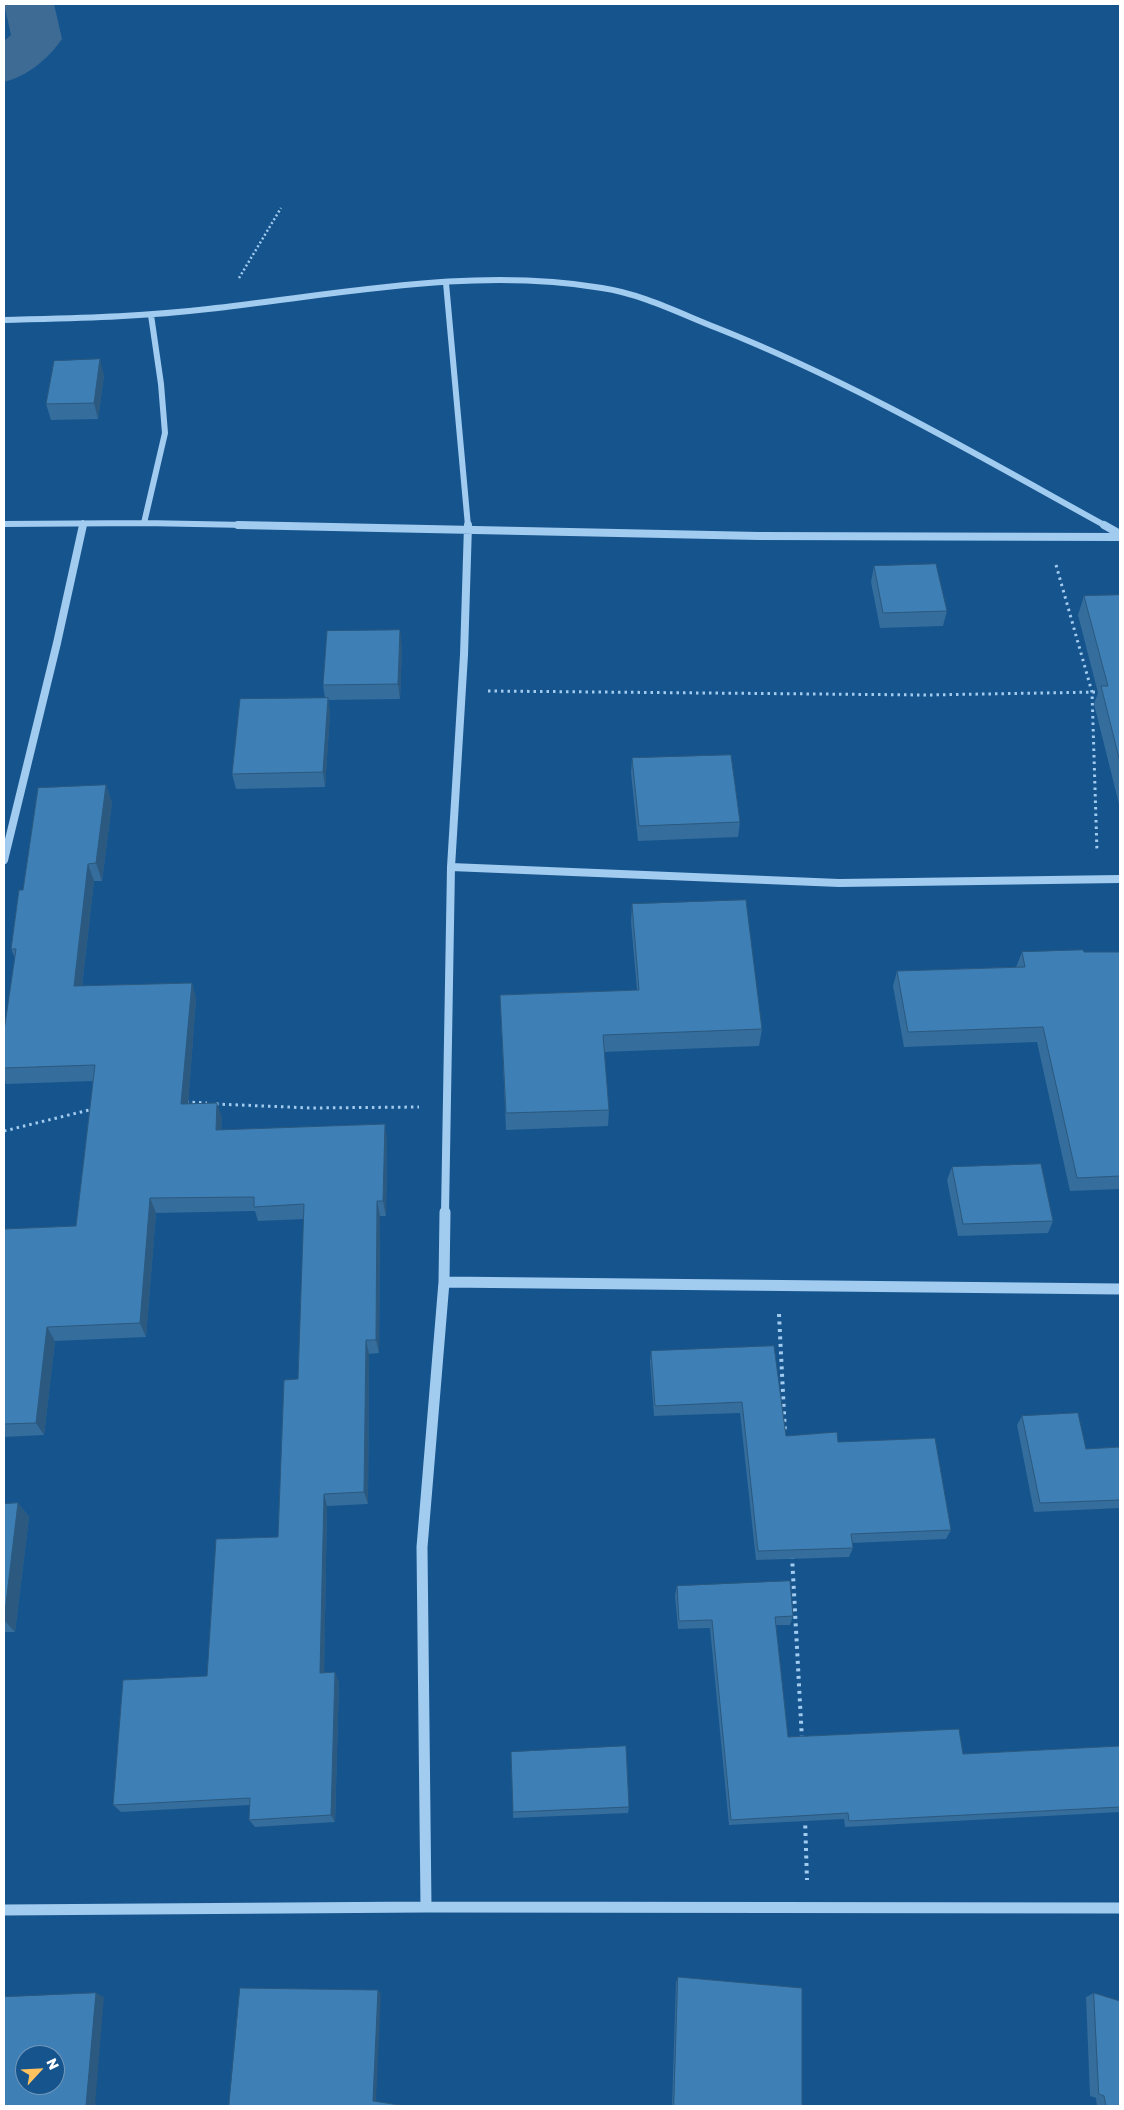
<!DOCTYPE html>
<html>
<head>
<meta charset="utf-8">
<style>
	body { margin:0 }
	#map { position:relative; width:1124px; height:2110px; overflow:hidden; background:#16548d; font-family:"Golos Text",sans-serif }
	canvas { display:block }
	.frame { position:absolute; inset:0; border:5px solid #fff; pointer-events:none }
	.north { position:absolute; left:15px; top:2045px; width:50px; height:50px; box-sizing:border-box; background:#16548d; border:1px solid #7398bb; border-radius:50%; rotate:65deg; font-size:14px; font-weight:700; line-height:20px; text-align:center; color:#fff }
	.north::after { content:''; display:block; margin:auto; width:18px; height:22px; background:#ffc25f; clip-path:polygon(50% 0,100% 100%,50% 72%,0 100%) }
</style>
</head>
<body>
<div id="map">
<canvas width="1124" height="2110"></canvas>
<div class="frame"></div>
<div class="north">N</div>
</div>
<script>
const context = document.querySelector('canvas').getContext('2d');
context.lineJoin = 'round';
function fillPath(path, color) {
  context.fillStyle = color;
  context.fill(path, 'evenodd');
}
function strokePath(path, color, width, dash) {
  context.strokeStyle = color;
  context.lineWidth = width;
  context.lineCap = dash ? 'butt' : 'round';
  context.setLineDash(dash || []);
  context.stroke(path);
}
fillPath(new Path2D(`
	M4,4H54L62,39C48,59 28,76 4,82V41L11,35Z`), '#3d6b94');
strokePath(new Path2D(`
	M239,278L281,208`), '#a1cbef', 2.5, [2, 2.5]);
strokePath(new Path2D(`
	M1056,565L1092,692L1097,852
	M488,691L926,695L1100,692
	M186,1102L207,1103
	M216,1104L311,1108L419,1107
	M4,1131L93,1109`), '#a1cbef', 3, [2.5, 4]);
strokePath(new Path2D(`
	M779,1314L785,1433
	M792,1556L802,1740
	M805,1818L807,1880`), '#a1cbef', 4, [3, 4.5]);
strokePath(new Path2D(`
	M446,283L468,526
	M4,320C72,318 140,317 208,309C337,295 472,266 602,288C642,294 679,313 717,328C853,382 979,456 1106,526
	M144,523L165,433L161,384L151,315
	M4,524L144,523L297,526
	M82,526L83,523`), '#a1cbef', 6);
strokePath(new Path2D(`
	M238,525L759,536L1120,537
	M1104,525L1120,534
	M4,860L57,643L83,525
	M451,867L839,883L1120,879
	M445,1213L451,867L464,655L468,525`), '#a1cbef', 8);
strokePath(new Path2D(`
	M444,1282L1120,1289
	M426,1907L422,1547L444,1282L445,1212
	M4,1910L426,1907L1120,1908`), '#a1cbef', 11);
fillPath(new Path2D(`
	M104,375L98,419L51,420L46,404Z
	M874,566L947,611L943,626L880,628L871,582Z
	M1120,595V808L1094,704L1098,693L1078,615L1084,596Z
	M402,646L400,699L328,700L330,713L325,787L236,789L232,774L325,698L323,685Z
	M632,758L740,822L738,837L638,841L631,773Z
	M106,785L112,803L102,881H94L82,986L192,983L196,999L188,1104L222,1118L221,1130L387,1139L386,1216H380L379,1353L369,1354L368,1504L327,1506L324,1673L339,1682L335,1822L255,1827L249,1820L250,1805L121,1812L113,1805L207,1676L278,1537L298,1379L304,1219L258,1221L255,1211L156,1213L146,1337L55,1341L44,1435L4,1437V1229L76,1226L93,1081L6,1084L4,1079V1031L15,958L11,949L23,890Z
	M632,904L762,1029L759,1046L604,1052L609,1110L608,1126L506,1130L500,995L637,990L631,922Z
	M1022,952H1120V1189L1070,1191L1037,1042L904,1047L893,986L897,971L1016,967Z
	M952,1167L1053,1221L1048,1233L958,1236L947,1180Z
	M774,1346L786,1436L838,1442L951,1530L946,1539L852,1543L853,1548L849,1557L756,1560L740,1413L654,1416L650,1362L651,1351Z
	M1022,1416L1086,1449L1120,1447V1508L1034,1512L1017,1425Z
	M18,1503L29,1517L15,1632H4V1504Z
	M677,1586L793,1616L790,1625H776L788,1737L963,1754L1120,1746V1812L845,1827L844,1819L729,1825L710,1628L678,1629L675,1595Z
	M629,1807L628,1813L513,1818V1812Z
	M678,1977L802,2105L813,2106H672L676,1982Z
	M1094,1993L1120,2106H1097L1096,2098L1090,2096L1086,1997Z`), '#356d9c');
fillPath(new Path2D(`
	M100,359L104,375L98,419L94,403Z
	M400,630L402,646L400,699L398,684Z
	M328,698L330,713L325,787L323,772Z
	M106,785L112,803L102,881L96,863Z
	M88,864L94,881L80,1003L74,986Z
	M192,983L196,999L187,1120L181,1104Z
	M217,1103L222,1118L220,1145L216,1130Z
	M385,1124L387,1139L386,1216L383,1201Z
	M150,1198L156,1213L146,1337L140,1323Z
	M377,1201L380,1216L379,1353L376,1340Z
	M47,1327L55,1341L44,1435L36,1423Z
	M366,1340L369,1354L368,1504L364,1492Z
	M324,1494L327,1506L324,1682L320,1673Z
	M18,1503L29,1517L15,1632L4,1620Z
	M335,1672L339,1682L335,1822L331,1815Z
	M378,1990L381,1994L376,2103L373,2101Z
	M96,1993L104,1997L95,2106H86Z`), '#2b597f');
const building = new Path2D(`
	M100,359L94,403L46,404L54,361Z
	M936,564L947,611L883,613L874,566Z
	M1120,595V762L1101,686H1108L1084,596Z
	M400,630L398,684L323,685L327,631Z
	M328,698L323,772L232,774L240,699Z
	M731,755L740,822L639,826L632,758Z
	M106,785L96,863L88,864L74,986L192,983L181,1104L217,1103L216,1130L385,1124L383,1201H377L376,1340H366L364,1492L324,1494L320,1673L335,1672L331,1815L249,1820L250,1798L113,1805L123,1680L207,1676L216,1539L278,1537L284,1380L298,1379L304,1204L254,1207V1197L150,1198L140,1323L47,1327L36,1423L4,1424V1229L76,1226L95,1065L4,1068V1031L16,949H11L19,890H23L38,788Z
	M746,900L762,1029L603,1035L609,1110L506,1113L500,995L639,990L632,904Z
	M1083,950L1084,952H1120V1176L1077,1178L1043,1027L908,1032L897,971L1025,967L1022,952Z
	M1041,1164L1053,1221L963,1224L952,1167Z
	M774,1346L786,1436L837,1432L838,1442L935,1438L951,1530L851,1534L853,1548L758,1551L742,1402L655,1406L651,1351Z
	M1078,1413L1086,1449L1120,1447V1500L1040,1503L1022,1416Z
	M18,1503L4,1620V1504Z
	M790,1581L793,1616L775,1617L788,1737L959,1729L963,1754L1120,1746V1807L849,1821L848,1813L731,1820L712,1620L679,1621L677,1586Z
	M626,1746L629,1807L513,1812L511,1752Z
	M678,1977L802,1988V2105L813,2106H674Z
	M240,1988L378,1990L373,2101L406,2106H229Z
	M96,1993L86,2106H4V1997ZM25,2055H55V2085H25Z
	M1094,1993L1120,2001V2106H1106L1104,2096L1099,2094Z`);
fillPath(building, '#3e7fb5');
strokePath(building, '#2b597f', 1);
</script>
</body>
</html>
